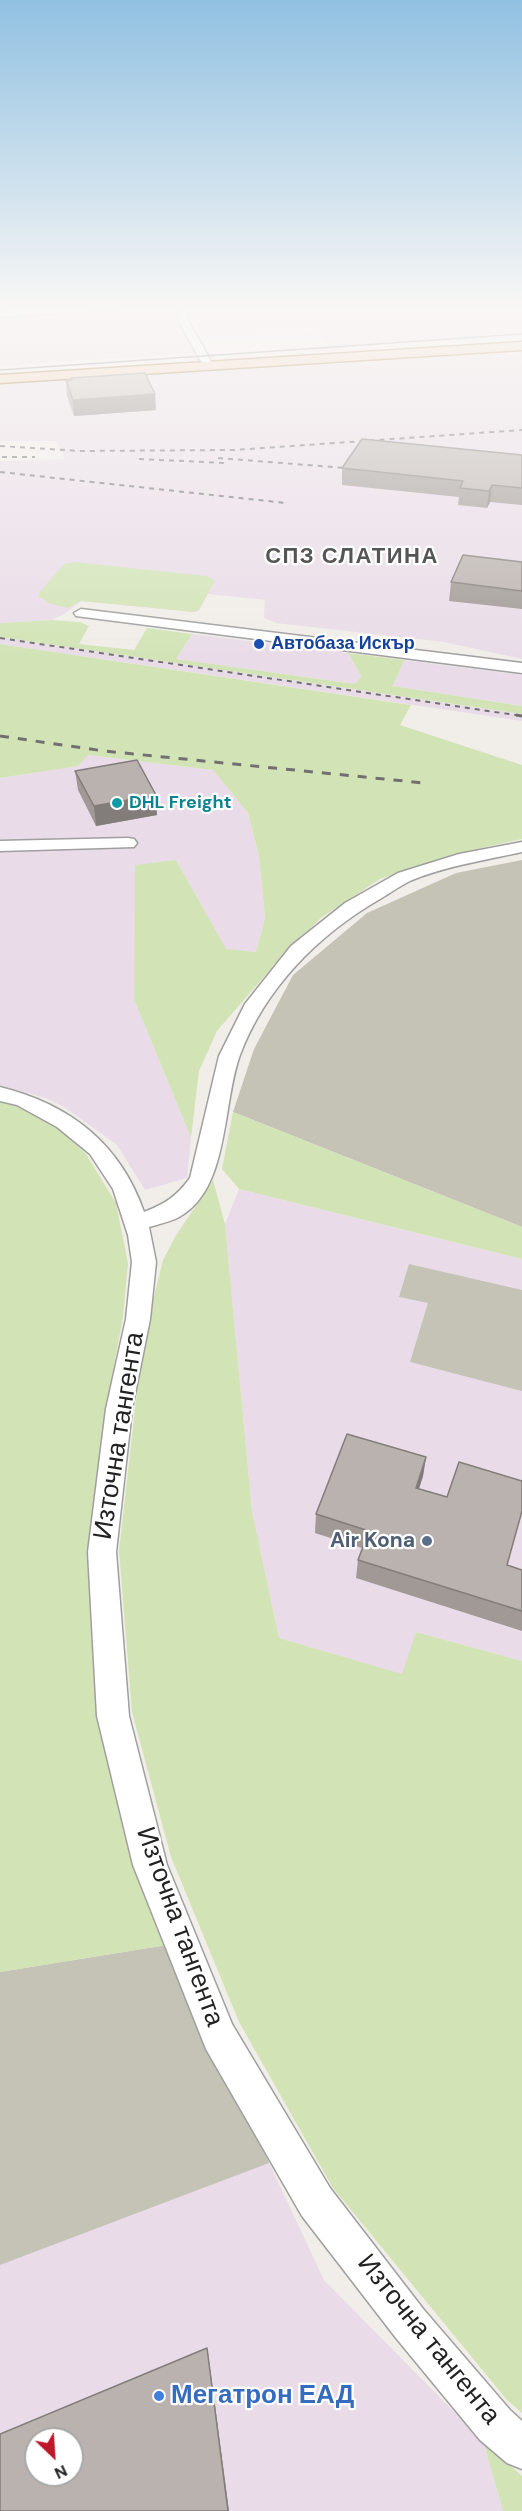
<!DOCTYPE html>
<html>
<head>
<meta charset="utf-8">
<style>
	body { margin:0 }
	#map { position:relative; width:522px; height:2511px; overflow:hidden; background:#f1eee9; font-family:"DM Sans",sans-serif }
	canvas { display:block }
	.north { position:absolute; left:24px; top:2427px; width:60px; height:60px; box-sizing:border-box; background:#fff; border:2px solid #a7a7a7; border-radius:50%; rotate:155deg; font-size:16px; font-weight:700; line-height:24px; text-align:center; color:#222 }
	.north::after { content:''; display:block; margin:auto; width:21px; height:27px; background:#bd1728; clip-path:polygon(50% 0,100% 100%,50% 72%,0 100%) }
</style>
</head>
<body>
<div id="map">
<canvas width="522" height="2511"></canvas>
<div class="north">N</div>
</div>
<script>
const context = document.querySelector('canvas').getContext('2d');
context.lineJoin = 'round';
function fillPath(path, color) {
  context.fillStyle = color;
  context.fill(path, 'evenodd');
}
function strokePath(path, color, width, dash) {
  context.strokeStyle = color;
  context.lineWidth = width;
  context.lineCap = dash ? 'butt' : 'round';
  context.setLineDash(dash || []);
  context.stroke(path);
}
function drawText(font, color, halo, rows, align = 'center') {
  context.font = font + ' "DM Sans",sans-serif';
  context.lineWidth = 4.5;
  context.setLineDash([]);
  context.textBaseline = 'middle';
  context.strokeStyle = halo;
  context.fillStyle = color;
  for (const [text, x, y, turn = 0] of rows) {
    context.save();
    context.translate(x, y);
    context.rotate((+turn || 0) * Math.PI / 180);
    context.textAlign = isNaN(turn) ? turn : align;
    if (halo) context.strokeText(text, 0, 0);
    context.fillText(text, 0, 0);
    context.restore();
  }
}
fillPath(new Path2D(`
	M120,306H186L184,320L201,353L0,366V314Z
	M193,306H522V332L330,346L316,328L200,335Z
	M522,352V659L444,642L276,623L264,618L265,600L208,594L199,610L194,612L81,601L63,615L51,620L0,623V461L65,459L56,441H0V384Z
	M192,634L348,653L361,676L355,684L176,659Z
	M0,637L522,714V721L0,644Z
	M404,660L522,675V706L393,686Z
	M88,755L213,770L248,813L259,856L265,918L256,952L226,950L176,860L134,999L191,1138L187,1178L145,1190L117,1145L64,1107L48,1099L0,1085V778L77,766Z
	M239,1189L522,1259V1661L416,1632L403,1675L279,1638L252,1511L233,1311L225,1224Z
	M167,1945L324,2280L483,2441L503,2511H0V1972ZM36,2439H72V2475H36Z`), '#e9dce8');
fillPath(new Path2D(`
	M522,860V1227L233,1112L254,1049L293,975L367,913L456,873Z
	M409,1264L522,1290V1391L410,1362L428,1303L399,1297Z
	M167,1945L269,2163L0,2265V1972Z`), '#c5c3b6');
fillPath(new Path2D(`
	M74,562L207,576L215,581L199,610L194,612L81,601L68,608L51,604L39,597V593L64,564Z
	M51,620L80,622L89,626L79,644L134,650L147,628L192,634L176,659L355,684L361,676L348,653L404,660L393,686L522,706V714L0,637V623Z
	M0,644L411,705L400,725L522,765V839L454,854L380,879L322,917L280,958L217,1031L199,1071L191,1138L134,999L135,865L176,860L226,949L256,952L265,918L259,856L248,813L213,770L88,755L78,766L0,778Z
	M0,1101L18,1106L57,1127L86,1154L116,1203L128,1263L123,1317L106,1409L90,1552L167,1945L0,1972Z
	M233,1112L522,1227V1259L239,1189L222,1169Z
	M213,1180L225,1224L252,1511L279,1638L402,1674L416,1632L522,1661V2413L507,2400L333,2188L239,2022L171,1857L132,1712L119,1551L138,1382L146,1329L163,1260L175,1237Z
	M483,2441L522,2476V2511H503Z`), '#d2e4b6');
const minor = new Path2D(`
	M72,306H125L120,309L0,317V311Z
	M181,306H191L188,320L213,365L212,367H204L178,320Z
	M81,609L522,663V673L76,616L74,613Z
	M128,838L134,839L137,843L134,847L0,851V841Z
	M522,842V852C485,860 447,866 412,880C401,885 390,893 380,899C319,934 265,988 240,1055C222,1103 230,1189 179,1217C170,1222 159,1224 149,1227L156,1262L150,1319L132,1409L116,1552L129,1716L167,1865L232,2024L330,2188L424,2310L510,2410L522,2421V2469L507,2463L480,2440L396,2338L302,2216L206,2049L133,1865L97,1716L88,1552L106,1409L126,1319L132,1262L128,1235L113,1189L90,1154L57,1127L17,1105L0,1101V1087C69,1104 120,1143 144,1212C165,1204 177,1196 190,1178L219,1056L245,1004L291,946L345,903L398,873L459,854Z`);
const major = new Path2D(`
	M522,342V350L0,383V375Z`);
strokePath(minor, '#9f9f9f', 3);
strokePath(major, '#8e5811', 3);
fillPath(minor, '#fff');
fillPath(major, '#f2cdad');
strokePath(new Path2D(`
	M0,370L522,334`), '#707070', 1.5);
strokePath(new Path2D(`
	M0,446L80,451L234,450L522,430
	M2,457H35
	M218,458L358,469
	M139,459L226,463
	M0,472L286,503
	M0,638L522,716`), '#707070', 2, [5, 5]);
strokePath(new Path2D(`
	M516,715L522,716
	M0,736L104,751L424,783`), '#707070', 3, [9, 9]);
fillPath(new Path2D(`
	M66,380L156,410L74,416L67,396Z
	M522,455V505L490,502L487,508L458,505L459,497L342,485V468Z
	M522,562V609L449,601L451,582Z
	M75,771L157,815L96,826L78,790Z
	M426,1457L423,1476L419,1489L507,1566L522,1570V1631L356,1578L358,1560L362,1548L315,1533L316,1514Z`), '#a09996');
fillPath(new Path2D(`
	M155,394L156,410L74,416L73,400Z
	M492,485L490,502L487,508L489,491Z
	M156,795L157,815L96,826L94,806Z
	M426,1457L423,1476L413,1507L416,1488Z
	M207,2348L208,2353L229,2511H228Z`), '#827d7a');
const building = new Path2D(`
	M145,373L155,394L73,400L66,380H72L71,378Z
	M362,439L522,455V488L492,485L489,491L460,488L463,481L342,468Z
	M463,555L522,562V591L451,582Z
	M137,760L156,795L94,806L75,771Z
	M347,1434L426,1457L416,1488L447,1497L459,1462L522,1481V1511L507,1565L522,1570V1611L358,1560L369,1531L316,1514Z
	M207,2348L228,2511H0V2434ZM36,2439H72V2475H36Z`);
fillPath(building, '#bab2af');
strokePath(building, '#827d7a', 1.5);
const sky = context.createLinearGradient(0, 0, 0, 658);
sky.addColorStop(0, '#91c1e2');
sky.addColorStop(0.47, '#f9f7f5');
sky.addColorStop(1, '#f9f7f500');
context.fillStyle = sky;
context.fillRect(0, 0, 522, 658);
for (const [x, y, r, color] of [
	[259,644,6,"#1a4fb4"],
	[117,803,6,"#0f9aa8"],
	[427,1541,6,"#5c6f8a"],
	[159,2396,6,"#3f7fe0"]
]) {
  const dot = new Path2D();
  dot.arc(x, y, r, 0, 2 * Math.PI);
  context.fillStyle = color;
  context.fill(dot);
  strokePath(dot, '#fff', 2);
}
drawText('bold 18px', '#164399', '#fff', [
	["Автобаза Искър",271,644]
], 'left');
drawText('bold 18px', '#0d838f', '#fff', [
	["DHL Freight",129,803]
], 'left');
drawText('bold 21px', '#4e5e75', '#fff', [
	["Air Kona",415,1541]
], 'right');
context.letterSpacing = '1.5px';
drawText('bold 22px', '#555', '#fff', [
	["СПЗ СЛАТИНА",352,557]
]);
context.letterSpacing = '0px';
drawText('26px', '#222', '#fff', [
	["Източна тангента",120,1436,-81],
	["Източна тангента",179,1927,70],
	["Източна тангента",428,2340,51]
]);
drawText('bold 26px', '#366cbe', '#fff', [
	["Мегатрон ЕАД",171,2396]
], 'left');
</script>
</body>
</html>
